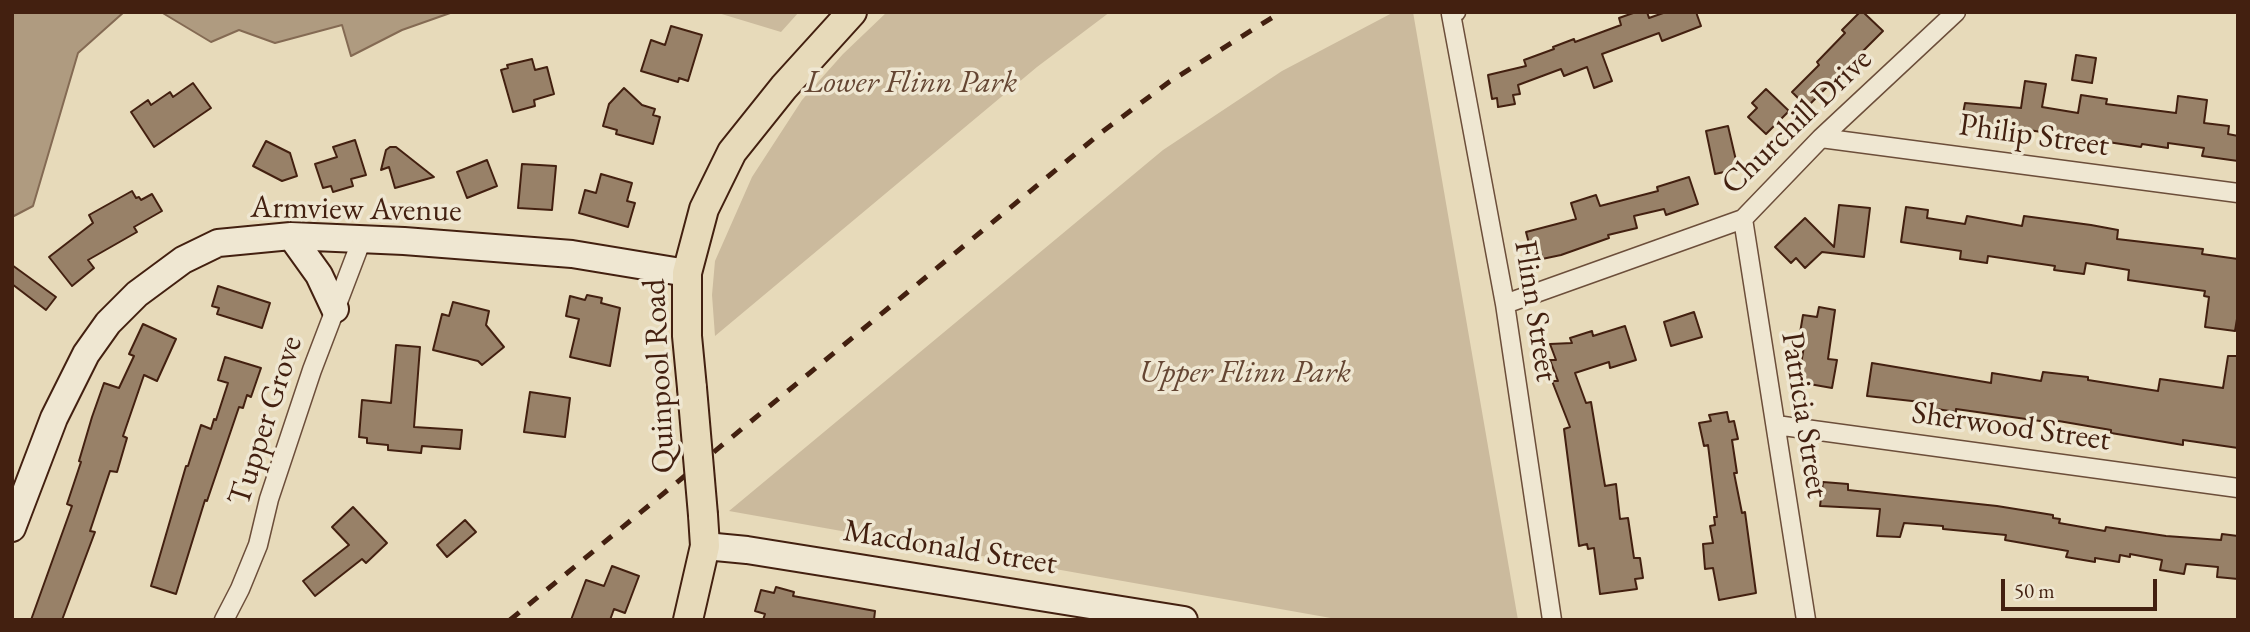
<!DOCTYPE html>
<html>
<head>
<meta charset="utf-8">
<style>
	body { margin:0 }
	#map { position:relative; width:2250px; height:632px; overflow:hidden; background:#e7daba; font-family:"EB Garamond",serif }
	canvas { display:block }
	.frame { position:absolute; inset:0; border:14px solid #432010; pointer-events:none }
	.scale { position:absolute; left:2001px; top:579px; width:156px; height:32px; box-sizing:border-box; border:4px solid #432010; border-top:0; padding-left:9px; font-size:21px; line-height:24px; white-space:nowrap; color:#432010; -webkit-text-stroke:5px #efe7d2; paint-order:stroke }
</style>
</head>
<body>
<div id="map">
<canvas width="2250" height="632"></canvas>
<div class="frame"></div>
<div class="scale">50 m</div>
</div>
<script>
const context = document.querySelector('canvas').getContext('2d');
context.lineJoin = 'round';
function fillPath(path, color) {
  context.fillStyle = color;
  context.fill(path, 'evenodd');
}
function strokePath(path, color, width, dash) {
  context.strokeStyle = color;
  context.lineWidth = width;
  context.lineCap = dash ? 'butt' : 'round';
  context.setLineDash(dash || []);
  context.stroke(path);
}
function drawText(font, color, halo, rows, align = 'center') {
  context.font = font + ' "EB Garamond",serif';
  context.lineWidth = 7;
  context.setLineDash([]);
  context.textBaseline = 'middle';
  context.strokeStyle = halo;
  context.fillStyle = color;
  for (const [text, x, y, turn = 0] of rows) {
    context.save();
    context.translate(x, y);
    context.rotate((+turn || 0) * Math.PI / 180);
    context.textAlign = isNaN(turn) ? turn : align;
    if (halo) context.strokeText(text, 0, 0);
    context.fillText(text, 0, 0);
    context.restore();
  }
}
fillPath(new Path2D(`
	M715,12H799L781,32Z
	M887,12H1110L1037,67L715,336L712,295L715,261L752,177L802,100L843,54Z
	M1394,12H1413L1518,620H1342L729,511L1163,150L1282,71Z`), '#cbba9d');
const water = new Path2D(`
	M12,12H124L78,53L33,206L12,217Z
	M161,12H453L402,30L351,56L342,25L275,43L239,30L211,42Z`);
fillPath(water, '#af9b80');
strokePath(water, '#846a53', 2);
const building = new Path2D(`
	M1636,12H1647L1649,18L1666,12H1696L1701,26L1662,41L1659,33L1602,54L1612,81L1594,88L1587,67L1564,76L1561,69L1518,85L1520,94L1513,95L1515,104L1498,107L1497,98L1492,99L1488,75L1526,66L1524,60L1554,49L1553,47L1574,39L1575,42L1621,25L1619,18Z
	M1860,12H1863L1883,31L1807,107L1792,92L1819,65L1817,62L1845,33L1842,30Z
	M671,26L702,35L688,81L679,78L678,82L641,71L651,40L665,45Z
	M2076,55L2096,58L2092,83L2072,80Z
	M532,59L535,70L547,67L554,94L534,100L535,106L513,112L501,70L508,68L507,65Z
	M2025,81L2046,84L2042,107L2078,113L2081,95L2107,99L2106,104L2176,113L2178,96L2207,100L2204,123L2229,126L2228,134L2238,136V161L2202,156L2204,148L2168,143V148L2142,144L2141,147L2015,128L2014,132L1961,124L1965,103L2021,108Z
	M193,83L211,108L154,147L131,112L148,100L151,105L170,92L173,97Z
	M624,88L642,105L655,109L653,115L660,117L653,144L616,134L617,130L603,126L609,104Z
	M1766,89L1789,111L1766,134L1748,117L1757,108L1752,103Z
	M1728,126L1738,169L1715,174L1706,131Z
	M355,140L366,175L351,179L353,186L333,192L331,186L323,188L315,164L337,157L333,147Z
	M266,141L290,153L297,176L282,181L253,166Z
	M390,147H396L434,177L395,188L389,167L381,170L386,150Z
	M487,160L497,186L467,198L457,172Z
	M522,164L556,166L552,210L518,208Z
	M601,174L632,183L627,201L635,203L628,227L579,213L585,190L596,193Z
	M1689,177L1698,204L1666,215L1664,209L1634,216L1637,228L1608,235L1609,238L1561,255L1542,259L1541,253L1532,255L1526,232L1576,219L1571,203L1596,195L1600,206L1658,191L1657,187Z
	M132,191L136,198L139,197L141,200L152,194L162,211L134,227L137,232L88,260L94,268L72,286L49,257L93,223L89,215Z
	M1839,205L1870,208L1864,257L1822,252L1805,268L1796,258L1791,263L1775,247L1805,218L1834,247Z
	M1906,207L1928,210L1927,218L1965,224L1967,216L2022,226L2024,216L2091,225L2118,230L2117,239L2203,249L2202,254L2238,259V313L2235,331L2205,327L2209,297L2204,296L2205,291L2128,280L2129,270L2086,263L2084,274L2054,270L2055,266L1988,256L1987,263L1960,259L1961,251L1901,242Z
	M12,265L56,297L46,310L12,284Z
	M218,286L270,303L262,328L217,314L219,308L212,306Z
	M587,295L602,298L601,303L620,308L610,366L570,357L579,319L566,316L570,296L585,300Z
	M453,302L489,311L486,325L504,347L482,365L478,361L433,350L442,314L449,316Z
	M1819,307L1835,310L1828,359L1837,360L1832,388L1798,382L1806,334L1800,333L1803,315L1817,317Z
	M1694,312L1702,337L1671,346L1664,322Z
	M143,324L176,339L157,381L144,375L123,436L127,438L117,472L110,471L90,531L95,532L62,620H31L72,506L67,504L81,462L79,461L92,417L104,383L119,388L134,356L129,354Z
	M1625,326L1636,360L1610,368L1609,362L1575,373L1586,403L1591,402L1605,486L1616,484L1620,519L1628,518L1634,558H1640L1643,578L1635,579L1637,589L1600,594L1594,548L1588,549L1587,544L1579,546L1564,429L1570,427L1552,381H1558L1550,360H1556L1550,344L1572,343L1570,338L1592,331L1593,336Z
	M396,345L420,347L414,427L462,430L460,449L422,446L421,453L388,450V445L367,443V438L359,437L362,400L391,403Z
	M2228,356H2238V448L2183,440V445L2111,433V430L2047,419V422L1956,409V412L1930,408V403L1867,396L1872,363L1991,383L1992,373L2041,381L2043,372L2088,377V380L2158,391L2160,379L2223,388Z
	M225,357L261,368L251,397L247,395L243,408L239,407L207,501L205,500L176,594L151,586L186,466H188L201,425L211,429L214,419L216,420L228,383L218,380Z
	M530,392L570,398L565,437L524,432Z
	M1727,412L1729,422L1734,421L1738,439L1732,440L1737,473H1734L1742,513L1745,512L1756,593L1719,600L1713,568L1705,569L1703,544L1713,543L1710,526L1715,525L1714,517H1717L1708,445L1704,446L1699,423L1711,421L1709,415Z
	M1823,482L1848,484V490L1997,506L2053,515V518L2060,519L2059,523L2105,531L2106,527L2166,536L2221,540L2222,534L2238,536V579L2217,577L2218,567L2186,564L2184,574L2160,570L2162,560L2130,554V557L2120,555L2119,562L2095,558V562L2066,557L2068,551L2005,540L2006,535L1943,529V526L1904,523L1900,537L1877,536L1880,509L1820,506Z
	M353,507L387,543L366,563L362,559L315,596L303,581L349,545L332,527Z
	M465,520L476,532L447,557L437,545Z
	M612,566L639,576L625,613L614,609L610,620H571L586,580L604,586Z
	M776,587L794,592L793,596L875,611L874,620H763L765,614L755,611L761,590L774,593Z`);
fillPath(building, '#988168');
strokePath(building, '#432010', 2);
const street = new Path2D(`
	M1456,12L1451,14L1505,304L1552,620
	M1821,138L2238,193
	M1743,219L1806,620
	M1505,304L1743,219L1821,138L1956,12
	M1776,425L2238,488
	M224,620L240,589L258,545L269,499L312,370L362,239`);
const secondary = new Path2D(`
	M291,236L319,275L335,309
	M12,528L54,418L86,354L108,323L137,294L183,260L218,243L291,236L404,241L572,254L687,273
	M705,546L747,550L1184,620`);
const primary = new Path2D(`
	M692,388L687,336V273L704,209L732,152L784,87L852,12
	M688,620L705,546L703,515`);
strokePath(street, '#6c4e3a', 21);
strokePath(secondary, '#432010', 30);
strokePath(primary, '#432010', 32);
strokePath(street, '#efe7d2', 18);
strokePath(secondary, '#efe7d2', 26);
strokePath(primary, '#e7daba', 28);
strokePath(new Path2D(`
	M510,620L1102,132L1169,82L1281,12`), '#432010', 5, [12, 12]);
const primaryBridge = new Path2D(`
	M692,388L703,515`);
strokePath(primaryBridge, '#432010', 32, []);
strokePath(primaryBridge, '#e7daba', 28);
drawText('italic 32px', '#654633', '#efe7d2', [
	["Lower Flinn Park",911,83],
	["Upper Flinn Park",1245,373]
]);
drawText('32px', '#432010', '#efe7d2', [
	["Churchill Drive",1797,122,-44],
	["Philip Street",2034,136,8],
	["Armview Avenue",356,210,1],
	["Flinn Street",1535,311,81],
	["Quinpool Road",660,376,-93],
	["Patricia Street",1804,415,81],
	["Tupper Grove",266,421,-72],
	["Sherwood Street",2011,427,8],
	["Macdonald Street",950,548,9]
]);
</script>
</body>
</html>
